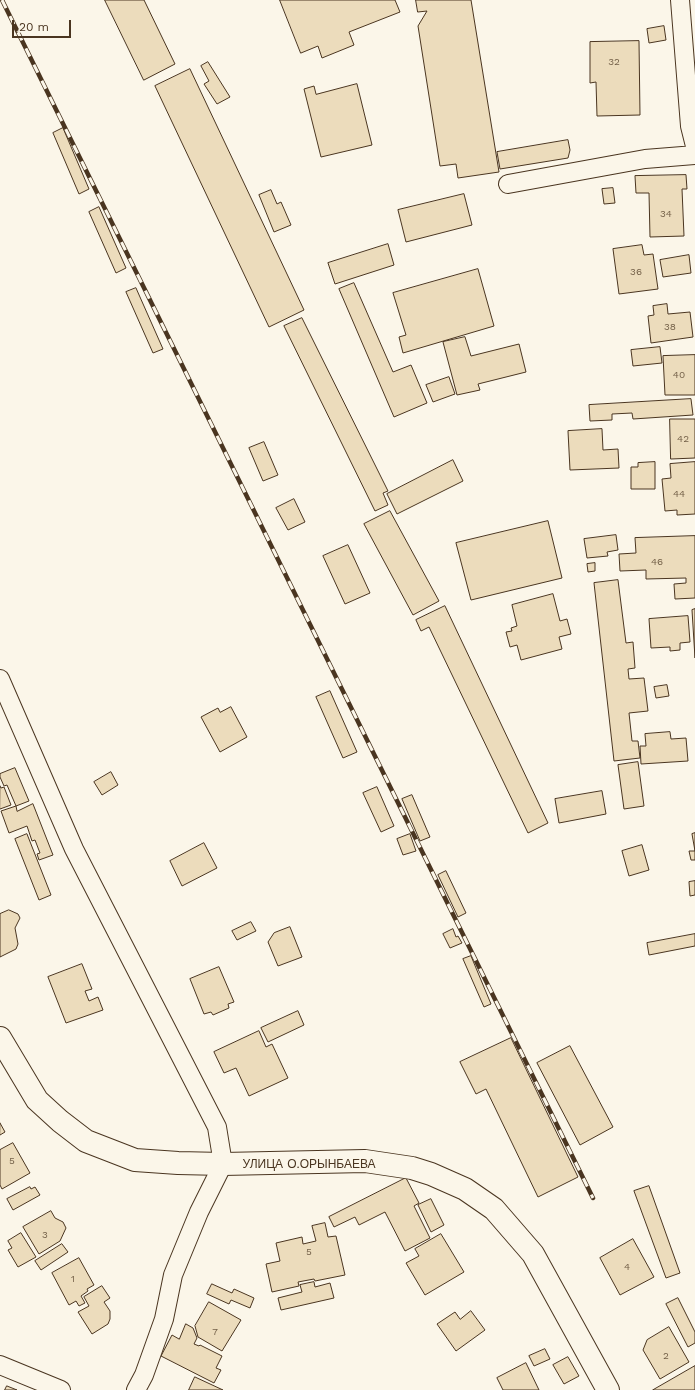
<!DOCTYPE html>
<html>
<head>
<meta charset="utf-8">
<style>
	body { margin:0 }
	#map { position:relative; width:695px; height:1390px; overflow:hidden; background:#fbf6e9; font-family:"Work Sans",sans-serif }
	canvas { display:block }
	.scale { position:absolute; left:12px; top:20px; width:59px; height:18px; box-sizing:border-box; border:2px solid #4a3520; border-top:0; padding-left:5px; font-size:12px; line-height:14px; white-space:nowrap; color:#4a3520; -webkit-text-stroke:3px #fbf6e9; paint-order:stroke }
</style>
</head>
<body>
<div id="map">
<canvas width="695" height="1390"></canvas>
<div class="scale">20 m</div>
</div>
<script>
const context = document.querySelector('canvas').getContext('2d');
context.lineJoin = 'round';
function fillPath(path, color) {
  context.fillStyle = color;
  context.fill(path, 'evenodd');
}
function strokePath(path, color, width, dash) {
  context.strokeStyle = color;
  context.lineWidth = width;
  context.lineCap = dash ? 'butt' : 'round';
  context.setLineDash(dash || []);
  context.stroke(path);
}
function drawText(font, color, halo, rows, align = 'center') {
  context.font = font + ' "Work Sans",sans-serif';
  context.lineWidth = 3;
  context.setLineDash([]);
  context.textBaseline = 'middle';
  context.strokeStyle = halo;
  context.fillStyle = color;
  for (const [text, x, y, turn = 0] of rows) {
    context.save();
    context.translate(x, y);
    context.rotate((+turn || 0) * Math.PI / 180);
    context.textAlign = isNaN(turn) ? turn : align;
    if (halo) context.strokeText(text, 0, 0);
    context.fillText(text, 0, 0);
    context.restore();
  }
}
const building = new Path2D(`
	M105,0H144L175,64L144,80Z
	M280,0H395L400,12L349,32L354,45L322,58L318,46L301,53Z
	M416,0H471L499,172L458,178L456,164L440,166L418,26L427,11L418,12Z
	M664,26L666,40L649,43L647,29Z
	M639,41L640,115L597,116L596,82L590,83V42Z
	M208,62L230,97L217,104L204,84L209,81L201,66Z
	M190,69L304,310L269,327L155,86Z
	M357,84L372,145L321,157L304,89L314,86L316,94Z
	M63,128L89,189L79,194L53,133Z
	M568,140L570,150L568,158L500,169L497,152Z
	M686,175L687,189H682L684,236L650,237L649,193H636L635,176Z
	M613,188L615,203L604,204L602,189Z
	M271,190L277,204L281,202L291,225L274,232L259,195Z
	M464,194L472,225L406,242L398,210Z
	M99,207L126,268L116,273L89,212Z
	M388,244L394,265L335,284L328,263Z
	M642,245L644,255L653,254L658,289L619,294L613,249Z
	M689,255L691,273L663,277L660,260Z
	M478,269L494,326L403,353L399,337L406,335L393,293Z
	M354,283L393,372L411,365L427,403L394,417L339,289Z
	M136,288L163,349L153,353L126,292Z
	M667,304L668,314L690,312L693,337L651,343L648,316L654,315L653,306Z
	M302,318L388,491L383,493L388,505L375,511L284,326Z
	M465,337L471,356L519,344L526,372L478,384L480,390L457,395L443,342Z
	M660,347L662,363L633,366L631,350Z
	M695,355V395H665L663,356Z
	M449,377L455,394L433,402L426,385Z
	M691,399L693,415L633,419L632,413L612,414V420L590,421L589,405Z
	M670,419H695V458L671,459Z
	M602,429L603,450L618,449L619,468L570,470L568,431Z
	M264,442L278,475L263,481L249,448Z
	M453,460L463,481L397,514L387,494Z
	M655,462V489H631V467H638V463Z
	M695,462V514L677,515V510L665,511L662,479L671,478L670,464Z
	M294,499L305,522L288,530L276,508Z
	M390,511L439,601L413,615L364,524Z
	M548,521L562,578L471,600L456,543Z
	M616,535L618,550L607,552L608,556L587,558L584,539Z
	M695,536V598L675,599L674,584L686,583V578L646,579V570L620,571L619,554L636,553L635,538Z
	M348,545L370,593L345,604L323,556Z
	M595,563V571L588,572L587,564Z
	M618,580L626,643L633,642L635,668L628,669L629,679L644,678L648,711L629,713L632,741H638L640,758L614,761L594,583Z
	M553,594L560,621L567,619L571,634L559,637L562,649L521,660L517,645L510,647L506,632L512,631L511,628L517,626L512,605Z
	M445,606L548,823L528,833L429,627L421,631L416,620Z
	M695,609V658L692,610Z
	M688,616L690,642L680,643V650L670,651V647L651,648L649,619Z
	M667,685L669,696L656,698L654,687Z
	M330,691L357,752L343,758L316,697Z
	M231,707L247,737L220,752L201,717L218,708L220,712Z
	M670,732L671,739L686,738L688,761L641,764L640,746H646L645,734Z
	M638,762L644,806L624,809L618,765Z
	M15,768L29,801L16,806L7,785L4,786L0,777V774Z
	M111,772L118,785L102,795L94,782Z
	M0,786L1,788L4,787L11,805L0,809Z
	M377,787L394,826L381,832L363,793Z
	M602,791L606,814L559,823L555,799Z
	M412,795L430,837L420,841L402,799Z
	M33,804L53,855L39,860L37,854L40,853L35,840L32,841L27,826L9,833L1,811L16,806L17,811Z
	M695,833V860H691L689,851H695L692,834Z
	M27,834L51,895L39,900L15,839Z
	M410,834L416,851L403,855L397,839Z
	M204,843L217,868L182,886L170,861Z
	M642,845L649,870L629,876L622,851Z
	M446,871L466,913L458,917L438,875Z
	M695,881V895L690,896L689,882Z
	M9,910L18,914L20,918L15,928L18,944L16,949L0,957V914Z
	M251,922L256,931L237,940L232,931Z
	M290,927L302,957L278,966L268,942L274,933Z
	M453,929L456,937L458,936L462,943L450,948L443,934Z
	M695,934V946L649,955L647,943Z
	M471,956L491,1004L484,1007L463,959Z
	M82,964L92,989L85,991L89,1001L98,997L103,1010L66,1023L48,977Z
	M219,967L234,1002L228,1004L229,1008L213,1015L211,1012L204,1014L190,979Z
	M298,1011L304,1025L268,1042L261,1028Z
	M259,1031L266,1047L272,1044L288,1078L249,1096L236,1068L224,1073L214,1052Z
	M511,1038L578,1177L538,1197L486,1089L476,1094L460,1062Z
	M570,1046L613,1127L580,1145L537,1063Z
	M0,1123L5,1132L0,1135Z
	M13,1143L30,1173L2,1189L0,1185V1150Z
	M406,1178L419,1203L414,1206L430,1238L405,1251L385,1212L359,1225L355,1217L334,1227L329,1217Z
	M649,1186L680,1273L666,1278L634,1191Z
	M30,1187L31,1189L35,1187L40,1195L13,1210L7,1199Z
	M431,1199L444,1225L431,1232L418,1205Z
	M51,1211L55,1218L63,1222L66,1228L60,1241L39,1254L23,1227Z
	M325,1223L328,1237L336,1236L345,1275L315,1281L314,1279L298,1282L299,1286L272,1292L266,1264L280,1261L276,1243L302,1237L303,1244L316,1241L312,1226Z
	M21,1233L36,1257L18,1267L8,1250L12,1248L8,1241Z
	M441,1234L464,1272L425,1295L406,1263L419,1256L415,1249Z
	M633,1239L654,1277L620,1295L600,1258Z
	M62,1244L68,1252L41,1270L35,1261Z
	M79,1258L94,1285L87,1289L88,1291L81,1296L85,1303L79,1306L76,1301L69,1305L52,1273Z
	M314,1282L315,1287L330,1283L334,1298L281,1310L278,1298L302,1292L300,1285Z
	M212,1284L232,1293L234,1289L254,1298L250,1308L231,1300L229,1304L207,1294Z
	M102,1286L110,1298L104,1302L110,1311V1319L108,1324L92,1334L78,1312L89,1306L84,1297Z
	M678,1298L695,1332V1343L688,1347L666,1304Z
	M209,1302L241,1320L222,1351L198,1337L195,1326Z
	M471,1311L485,1330L456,1351L437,1324L455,1312L460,1319Z
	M186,1324L193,1328L197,1338L194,1344L199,1346L200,1345L222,1356L216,1368L221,1370L214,1383L161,1356L172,1335L179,1339Z
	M669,1327L689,1362L660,1379L643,1350L647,1340Z
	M545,1349L550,1359L534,1366L529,1356Z
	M568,1357L579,1376L564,1384L553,1365Z
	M526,1363L539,1390H503L497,1378Z
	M695,1366V1390H653Z
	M195,1377L223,1390H189Z
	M7,1386L17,1390H5Z`);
fillPath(building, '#ecdcbc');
strokePath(building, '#4a3520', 1);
const minor = new Path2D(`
	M680,0L690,126L695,146
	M508,184L645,159L695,155
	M0,679L74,849L217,1127L223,1164L199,1212L173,1275L164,1319L144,1375L136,1390
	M0,1365L61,1390`);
const tertiary = new Path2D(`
	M0,1038L37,1100L60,1121L86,1141L135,1160L178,1163L223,1164L365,1161L412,1168L431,1174L465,1189L494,1209L533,1254L608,1390`);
strokePath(minor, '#4a3520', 20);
strokePath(tertiary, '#4a3520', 24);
strokePath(minor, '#fbf6e9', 18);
strokePath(tertiary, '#fbf6e9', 22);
const rail = new Path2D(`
	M2,0L593,1198`);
strokePath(rail, '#4a3520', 4.5);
strokePath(rail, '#fbf6e9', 3, [9]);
drawText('10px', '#725f47', null, [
	["32",614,62],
	["34",666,214],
	["36",636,272],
	["38",670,327],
	["40",679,375],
	["42",683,439],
	["44",679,494],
	["46",657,562],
	["5",12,1161],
	["3",45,1235],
	["5",309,1252],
	["4",627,1267],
	["1",73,1279],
	["7",215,1332],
	["2",666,1356]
]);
drawText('12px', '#4a3520', '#fbf6e9', [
	["УЛИЦА О.ОРЫНБАЕВА",309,1164]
]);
</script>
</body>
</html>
